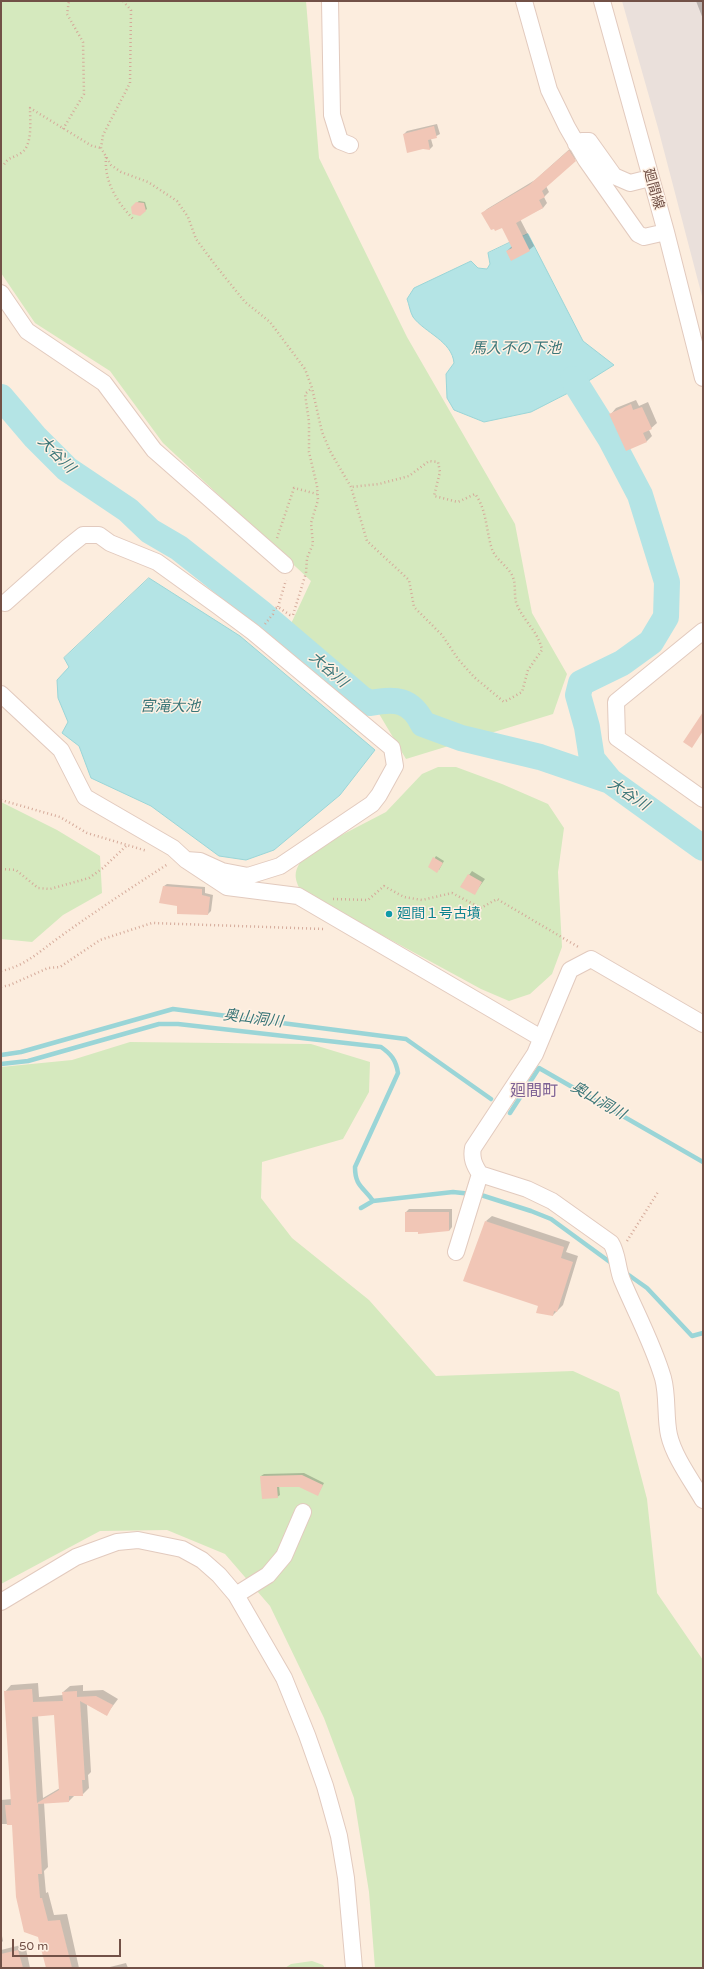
<!DOCTYPE html>
<html>
<head>
<meta charset="utf-8">
<style>
	body { margin:0 }
	#map { position:relative; width:704px; height:1969px; overflow:hidden; background:#fcedde; font-family:"Varela Round",sans-serif }
	canvas { display:block }
	.frame { position:absolute; inset:0; border:2px solid #725147; pointer-events:none }
	.scale { position:absolute; left:12px; top:1939px; width:109px; height:18px; box-sizing:border-box; border:2px solid #725147; border-top:0; padding-left:5px; font-size:12px; line-height:14px; white-space:nowrap; color:#725147; -webkit-text-stroke:3px #fff1e4; paint-order:stroke }
</style>
</head>
<body>
<div id="map">
<canvas width="704" height="1969"></canvas>
<div class="frame"></div>
<div class="scale">50 m</div>
</div>
<script>
const context = document.querySelector('canvas').getContext('2d');
context.lineJoin = 'round';
function fillPath(path, color) {
  context.fillStyle = color;
  context.fill(path, 'evenodd');
}
function strokePath(path, color, width, dash) {
  context.strokeStyle = color;
  context.lineWidth = width;
  context.lineCap = dash ? 'butt' : 'round';
  context.setLineDash(dash || []);
  context.stroke(path);
}
function drawText(font, color, halo, rows, align = 'center') {
  context.font = font + ' "Varela Round","Noto Sans JP",sans-serif';
  context.lineWidth = 3;
  context.setLineDash([]);
  context.textBaseline = 'middle';
  context.strokeStyle = halo;
  context.fillStyle = color;
  for (const [text, x, y, turn = 0] of rows) {
    context.save();
    context.translate(x, y);
    context.rotate((+turn || 0) * Math.PI / 180);
    context.textAlign = isNaN(turn) ? turn : align;
    if (halo) context.strokeText(text, 0, 0);
    context.fillText(text, 0, 0);
    context.restore();
  }
}
fillPath(new Path2D(`
	M622,1H703V300L658,128Z`), '#eae0db');
fillPath(new Path2D(`
	M1,1H306L319,158L407,337L515,524L532,613L567,674L553,714L406,759L369,697L289,628L311,581L163,443L110,371L35,323L1,273Z
	M438,767H456L502,784L548,804L564,828L558,872L562,947L552,974L530,994L509,1001L481,989L301,891C291,874 296,866 309,852L386,812L422,774Z
	M1,802L57,830L100,856L102,893L63,915L32,942L1,939Z
	M130,1042L311,1044L370,1062L369,1092L343,1139L262,1162L261,1198L292,1238L369,1300L436,1376L573,1371L619,1392L647,1499L657,1593L703,1660V1968H375L369,1892L354,1798L324,1718L270,1606L225,1554L167,1530L100,1531L1,1584V1067L72,1060Z
	M312,1961L323,1965L325,1968H285L291,1964Z`), '#d5e9be');
const water = new Path2D(`
	M528,234L583,341L614,365L574,390L531,412L484,422L454,410L447,398L446,374L454,363C452,341 425,333 413,317C410,312 409,304 407,299L414,288L471,261L478,268L487,269L490,264L488,253Z
	M149,578L240,636L375,750L340,795L274,850L246,860L219,856L151,806L91,778L79,746L62,733L68,722L58,698L57,680L69,667L64,658Z`);
fillPath(water, '#b4e4e5');
strokePath(water, '#9ad5d7', 1);
fillPath(new Path2D(`
	M696,1H703V19Z
	M437,124L440,134L431,139L433,146L430,149L423,148L404,134L407,131Z
	M573,146L579,156L546,186L549,192L544,197L547,203L543,208L520,219L534,246L529,250L507,251L512,246L502,227L483,213L487,209L535,180Z
	M139,201L145,202L147,209L139,215L132,207Z
	M636,400L639,406L648,402L657,423L649,430L652,436L647,441L626,450L611,414L616,408Z
	M436,856L444,861L439,870L429,867Z
	M472,871L485,879L474,894L461,886Z
	M167,884L205,887V893L213,895L211,911L208,914L178,905L164,886Z
	M409,1209H452V1227L449,1231L406,1212Z
	M492,1216L570,1242L566,1252L578,1256L563,1305L553,1315L486,1221Z
	M304,1473L324,1483L318,1494L299,1486H279L280,1495L277,1497L261,1476L264,1474Z
	M38,1683L39,1697L63,1695V1692L70,1686L83,1685V1691L103,1690L118,1699L106,1715L87,1704L91,1772L88,1775L89,1788L82,1795H75L69,1801L44,1802L48,1867L44,1871L46,1893L48,1892L54,1915L67,1914L79,1968H47L13,1824H1V1800L12,1799L5,1692L11,1685ZM55,1714L60,1788L43,1798L38,1715Z
	M1,1931L3,1941L1,1943Z
	M25,1944L30,1968H1V1950Z
	M126,1963L128,1968H106Z`), '#0003');
strokePath(new Path2D(`
	M1,1055L21,1052L173,1009L406,1039L491,1099
	M1,1064L28,1061L159,1024H178L381,1047C391,1054 396,1060 398,1073L355,1167C355,1187 364,1187 373,1201
	M510,1113L539,1068L703,1162
	M361,1208L373,1201L453,1192L481,1195L531,1211L551,1219L614,1265
	M623,1271L647,1288L692,1336L703,1333`), '#9ad5d7', 4.5);
strokePath(new Path2D(`
	M573,379L610,438L640,495L667,582L666,617L651,642L622,663L581,683L578,695L587,727L592,759L610,781
	M1,397L35,437L67,469L128,510L150,531L179,548L260,612L362,699L370,703C395,698 411,699 423,724L461,738L540,757L610,781L703,848`), '#b4e4e5', 26);
fillPath(new Path2D(`
	M434,126L437,138L428,140L430,150L423,149L407,153L403,134Z
	M569,150L576,161L542,191L545,197L539,200L543,208L516,223L530,251L511,261L506,251L512,248L502,228L495,231L494,229L491,230L481,213L529,185Z
	M136,202L144,203L146,211L140,216L132,214L131,207Z
	M631,404L633,410L642,407L652,429L643,433L647,442L626,451L609,414Z
	M703,712V731L692,748L683,742Z
	M433,857L443,863L437,873L428,867Z
	M468,874L482,882L475,895L460,887Z
	M163,886L202,889V895L210,897L208,915L177,914V906L159,903Z
	M405,1212H449V1231L418,1234V1232H405Z
	M485,1221L564,1247L561,1258L573,1262L557,1312L554,1311L553,1316L536,1313L538,1306L463,1281Z
	M302,1475L323,1485L318,1496L299,1487H277L278,1498L262,1499L260,1476Z
	M32,1689L33,1702L63,1701L62,1692L77,1691V1697L96,1696L113,1705L107,1716L80,1701L85,1780H82L83,1796H69V1802L38,1804L42,1874H38L40,1898H42L48,1921L60,1920L72,1968H46L38,1937L24,1932L16,1897L12,1825H7L5,1805H11L4,1691ZM54,1715L59,1790L37,1803L32,1717Z
	M18,1950L23,1968H1V1954Z`), '#f1c6b6');
const minor = new Path2D(`
	M330,1L332,115L340,141L350,145
	M524,1L549,90L567,127L586,160L638,234L644,237L666,232
	M602,1L666,232L703,378
	M576,144L582,141H589L614,176L630,183L650,178
	M1,293L27,331L104,383L154,450L285,565
	M5,603L68,547L83,535H99L110,543L157,562L218,606L253,632L392,748L395,766L379,795L372,804L280,866L248,876L222,871L200,861L186,860
	M703,631L616,702L617,738L703,799
	M1,694L61,750L85,797L173,848L186,860L227,887L298,896L541,1038
	M480,1174L527,1189L552,1201L611,1243C618,1254 617,1268 622,1280C636,1313 653,1344 663,1378C668,1396 665,1417 669,1435C674,1457 692,1481 703,1500
	M456,1252L480,1174C474,1165 471,1158 473,1148L535,1054L570,970L591,959L703,1024
	M236,1595L268,1575L284,1556L303,1512
	M1,1602L76,1557L117,1542L138,1540L182,1549L202,1560L219,1575L236,1595L284,1678L307,1735L325,1786L339,1836L346,1878L354,1968`);
strokePath(minor, '#e2cabe', 18);
strokePath(new Path2D(`
	M123,1L131,10L130,83L103,135L101,148L111,165L121,172L148,182L177,201L188,217L196,239L216,266L245,302L270,322L305,369L312,388L322,432L330,451L351,487L367,541L409,580L414,607L442,635L458,659L474,677L504,702L522,692L528,670L542,650C539,633 524,621 517,605C513,595 517,585 512,575C506,564 494,559 491,546C486,528 486,508 475,494L458,502L434,496L440,472L438,462L429,461L409,476L379,484L351,487
	M63,129L84,94L83,42L67,14L69,1
	M106,157C104,182 117,202 134,220
	M1,166H3C9,156 12,159 21,153C33,146 30,120 30,108L92,146L101,148
	M277,538L294,488L317,494
	M278,607L286,580
	M265,624L273,614L274,609L278,607L290,615H293L306,573L307,558L313,544L311,523L318,500L317,486L309,452V422L305,394L312,388
	M1,800L60,817L87,833L147,851
	M1,869L16,870L38,888L50,889L89,878L103,868L126,846
	M333,899L368,900L384,886L404,897L422,900L452,893L481,908L497,899L580,948
	M1,971C26,966 41,950 61,936C96,911 132,887 168,864
	M1,987L10,985L48,968L60,967L100,940L152,923L324,929
	M627,1241L658,1192`), '#d5aa9a', 2.5, [1, 3]);
strokePath(minor, '#fff', 16);
for (const [x, y, r, color] of [
	[389,914,4,"#0f9aa8"]
]) {
  const dot = new Path2D();
  dot.arc(x, y, r, 0, 2 * Math.PI);
  context.fillStyle = color;
  context.fill(dot);
  strokePath(dot, '#fff1e4', 1.5);
}
drawText('14px', '#725147', '#fff1e4', [
	["廻間線",653,189,74]
]);
drawText('14px', '#0d838f', '#fff1e4', [
	["廻間１号古墳",397,914]
], 'left');
drawText('italic 15px', '#3b7678', '#fff1e4', [
	["馬入不の下池",516,349],
	["大谷川",56,455,45],
	["大谷川",328,670,41],
	["宮滝大池",170,707],
	["大谷川",628,795,33],
	["奥山洞川",253,1019,7],
	["奥山洞川",598,1101,30]
]);
drawText('16px', '#7e6295', '#fff1e4', [
	["廻間町",534,1092]
]);
</script>
</body>
</html>
